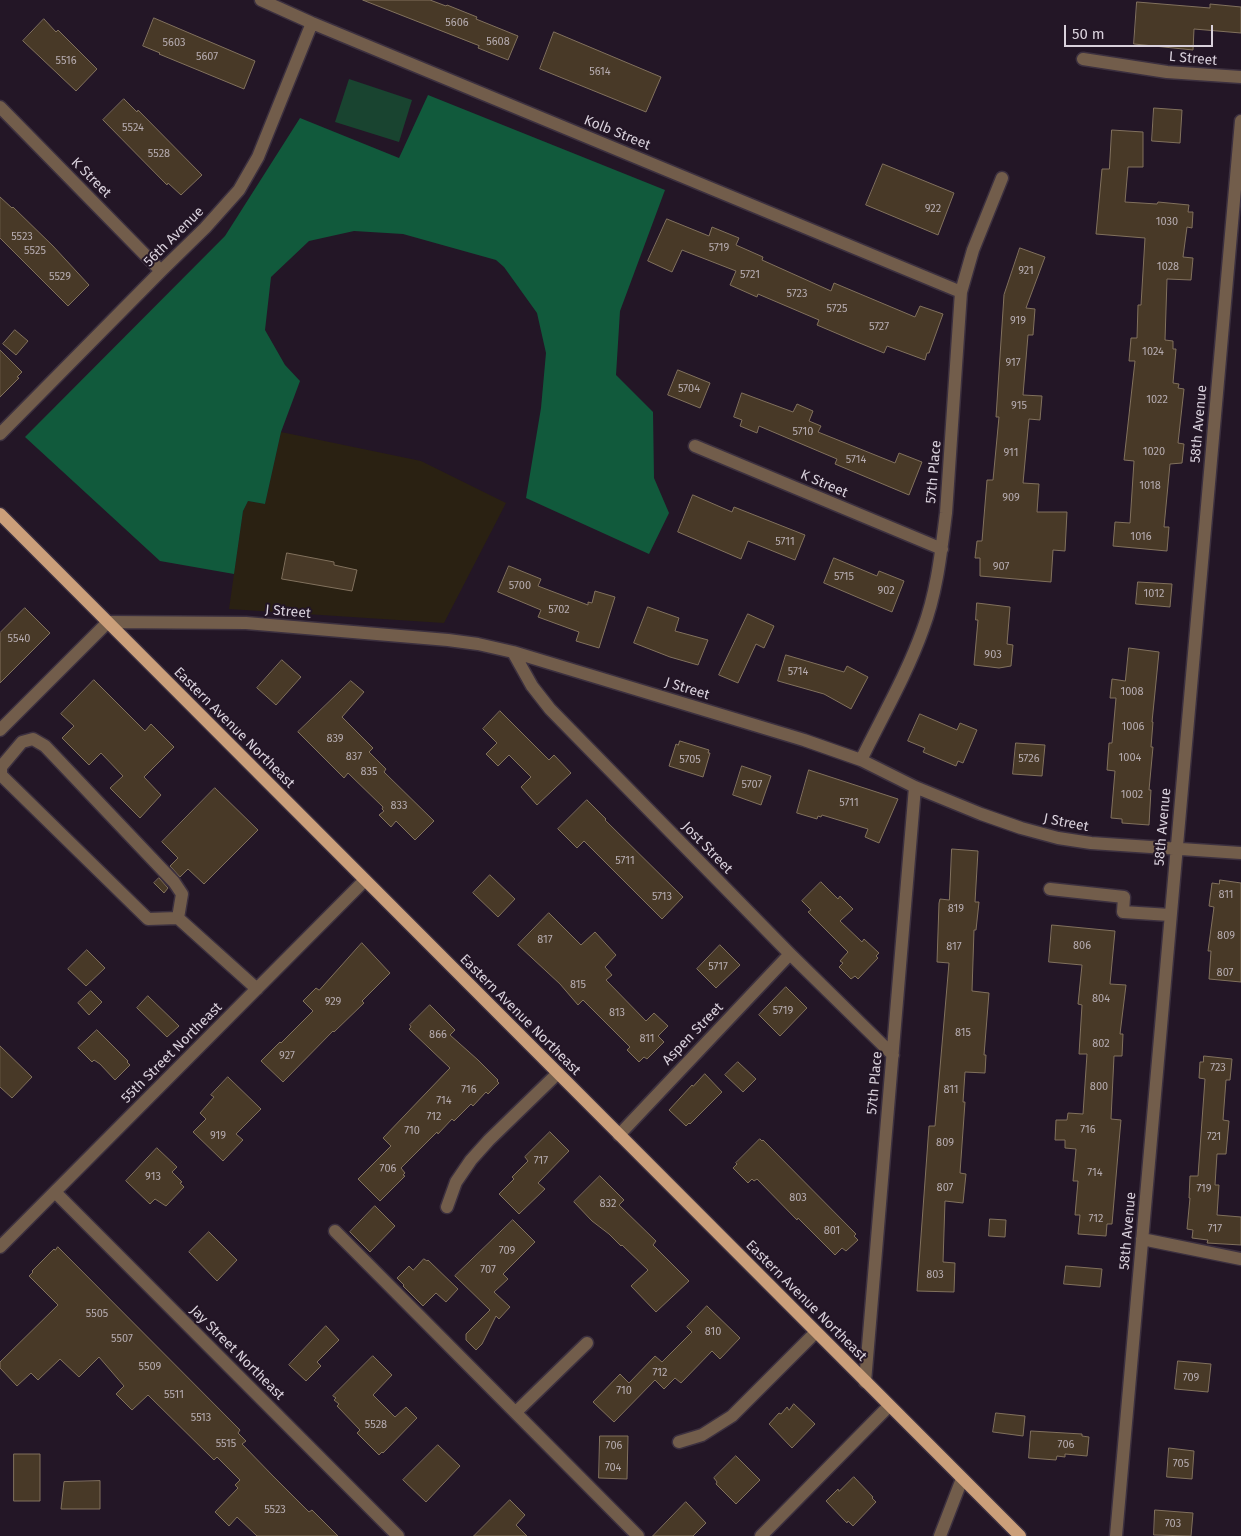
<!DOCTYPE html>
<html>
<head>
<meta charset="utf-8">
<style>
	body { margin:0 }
	#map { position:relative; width:1241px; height:1536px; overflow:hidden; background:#231626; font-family:"Fira Sans",sans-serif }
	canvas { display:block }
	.scale { position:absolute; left:1064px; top:25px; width:149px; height:22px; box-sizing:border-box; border:2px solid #d9d1dc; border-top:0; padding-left:6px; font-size:15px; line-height:18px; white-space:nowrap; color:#d9d1dc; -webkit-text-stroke:4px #231626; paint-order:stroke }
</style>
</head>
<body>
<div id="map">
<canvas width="1241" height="1536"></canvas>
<div class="scale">50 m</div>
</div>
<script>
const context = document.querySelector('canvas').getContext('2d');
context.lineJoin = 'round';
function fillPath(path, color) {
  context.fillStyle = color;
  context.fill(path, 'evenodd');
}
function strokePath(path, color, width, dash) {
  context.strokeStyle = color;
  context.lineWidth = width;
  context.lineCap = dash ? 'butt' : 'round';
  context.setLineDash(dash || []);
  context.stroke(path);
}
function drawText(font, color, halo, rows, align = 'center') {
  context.font = font + ' "Fira Sans",sans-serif';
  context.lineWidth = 4;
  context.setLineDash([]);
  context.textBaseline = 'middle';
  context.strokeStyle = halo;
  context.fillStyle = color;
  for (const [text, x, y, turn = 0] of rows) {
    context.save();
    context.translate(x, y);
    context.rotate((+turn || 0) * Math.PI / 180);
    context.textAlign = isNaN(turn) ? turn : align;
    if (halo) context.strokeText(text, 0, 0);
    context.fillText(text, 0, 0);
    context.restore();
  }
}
fillPath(new Path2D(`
	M281,432L421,461L506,503L444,623L229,609L243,511L248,501L265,504Z`), '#2a2112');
fillPath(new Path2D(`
	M349,79L412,100L399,142L335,122Z`), '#194430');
fillPath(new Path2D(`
	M428,95L665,190L620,311L616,375L653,412L654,478L669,513L649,554L526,498L541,408L546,353L537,313L504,267L496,260L403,234L354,231L309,241L271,277L265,330L285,365L300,381L281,432L265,504L248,501L243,511L234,574L160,561L25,437L225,236L300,118L399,158Z`), '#115a3c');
const building = new Path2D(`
	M363,0H430L446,6L447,5L477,17L476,19L518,36L508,60L478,48L479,46Z
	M1137,2L1210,8V4L1241,7V33L1194,29L1193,50L1134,44Z
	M154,18L255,61L244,89L159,54L160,53L143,46Z
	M44,19L56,32L58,30L97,69L76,91L23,41Z
	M554,32L661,77L646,112L540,69Z
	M124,99L137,112L138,110L202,175L181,195L168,183L167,185L103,120Z
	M1154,108L1182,110L1180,143L1152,141Z
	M1112,130L1143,132V167H1128L1125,202L1157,204L1158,202L1189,205L1188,212H1193L1192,228L1187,227L1183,257L1193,258L1191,280L1167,279L1165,340L1173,341V349H1176L1173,383L1179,384L1178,388L1184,389L1178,443L1184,444L1182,463L1170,464L1164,527H1169L1167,551L1113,546L1115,522L1130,523L1134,461L1124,460L1135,361H1129L1131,338H1137L1138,305H1141L1145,238L1096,234L1102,169H1109Z
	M883,164L954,193L938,235L866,205Z
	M0,197L12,208L13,207L53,246L89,285L68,306L0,238Z
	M667,219L709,236L712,227L739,238L736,245L763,257L762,260L831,291L834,283L915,317L920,306L943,314L929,353H927L925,360L887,346L884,353L857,342L817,325L819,320L758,294L757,297L730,285L736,271L682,250L672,272L648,261Z
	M1020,248L1045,257L1026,308L1035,309L1033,335H1028L1023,395L1042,396L1040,420L1029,419L1023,483L1039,484L1037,512H1067L1065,551L1053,550L1051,582L980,576V558H975L977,541H982L987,480H993L999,417H996L1004,295Z
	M15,330L28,341L16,355L3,344Z
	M0,350L22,372L17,377L19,378L0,397Z
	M678,370L710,383L700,408L668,395Z
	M742,393L793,412L797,404L813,411L809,421L821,426L818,432L895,463L899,453L922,462L909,495L835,464L837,459L759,426L757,433L740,426L742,420L734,417Z
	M693,495L732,512L734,507L805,535L795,560L748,541L741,559L678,532Z
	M287,553L334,562V565L357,570L352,591L282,579Z
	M834,558L877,576L879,571L904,581L892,612L824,583Z
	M509,566L541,579L538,586L588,605V602L592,603L595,591L615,597L599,648L576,641L579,632L538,617L541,610L498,592Z
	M1138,582L1172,584L1170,607L1136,604Z
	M977,603L1010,607L1007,644L1013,645L1011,666L999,668L974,665L978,620H976Z
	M648,607L679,618L675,631L708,640L698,665L670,657L634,643Z
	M25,608L50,633L0,683V633Z
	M748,614L774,626L764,648L756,644L738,683L719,675Z
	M1129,648L1159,652L1152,722H1153L1151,747H1153L1149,790H1151L1149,825L1122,823V819L1111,818L1115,771L1107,770L1109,743H1112L1116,698H1110L1112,679L1125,681Z
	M786,655L844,672L847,666L868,677L851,709L824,694L778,681Z
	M282,660L301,677L276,705L257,688Z
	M94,680L145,731L151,724L174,747L144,777L161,795L140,818L110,788L123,776L101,753L89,765L62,738L74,726L61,714Z
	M351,681L364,692L342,717L373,748L369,752L386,769L384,772L434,821L415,840L396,821L391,827L379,815L384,811L382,809L383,807L348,773L344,778L298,732Z
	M500,711L549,760L554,755L571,773L537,805L521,787L531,777L509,755L498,766L486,754L497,743L483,729Z
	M920,714L957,730L960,723L977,730L963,763L958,761L956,766L923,752L925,748L908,741Z
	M680,741L709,750L708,753H710L703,777L669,766L676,744L678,745Z
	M1016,743L1045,745L1042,776L1013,774Z
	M742,766L771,776L761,805L733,795Z
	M809,770L898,799L879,843L865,837L868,829L822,815L821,817L818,816L817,819L797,813Z
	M215,788L258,830L204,884L188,869L180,877L170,866L178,858L162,842Z
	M587,800L606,819L605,820L683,897L662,919L584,841L577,848L558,829Z
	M952,849L978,851L975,902H979L976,930H974L972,991L989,993L984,1055H986L985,1073L965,1072L963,1102H965L960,1173L966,1174L963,1203L945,1201L943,1262L955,1263L954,1292L917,1291L929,1126H935L949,963L937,962L939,903L940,899L949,900Z
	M490,875L515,899L498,917L473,893Z
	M159,878L168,888L164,893L154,883Z
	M1220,880L1241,883V982L1209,979L1211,951H1208L1214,907L1209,906L1212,883L1219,884Z
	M821,882L838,899L840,896L853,909L840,921L862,942L864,939L879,953L876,956L878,958L858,979L855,976L851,979L839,967L843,963L840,961L848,952L808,912L811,910L802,901Z
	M549,913L581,945L595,932L616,955L605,967L612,975L606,980L646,1021L654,1013L668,1026L658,1036L664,1042L647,1059L644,1057L639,1062L627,1050L630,1047L583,1000L578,1005L560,984L518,945Z
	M1052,925L1115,931L1110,984L1126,985L1120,1034H1123L1122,1056H1114L1111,1119L1121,1120L1119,1142L1112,1224H1107L1106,1236L1078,1234L1080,1215H1075L1078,1181H1073L1076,1149L1065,1148V1140H1055L1056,1120H1067L1068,1113L1083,1114L1087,1054H1079L1082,1005L1078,1004L1082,965L1049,962Z
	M362,943L390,973L362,1001L364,1003L334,1032L333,1031L283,1082L261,1061L280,1042L281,1043L313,1011L303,1001L316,988L319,990Z
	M720,945L740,965L716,988L697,969Z
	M87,950L105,968L86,986L68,969Z
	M786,987L807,1008L780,1036L759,1015Z
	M91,991L102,1002L89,1015L78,1003Z
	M148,996L179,1026L167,1037L137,1008Z
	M430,1005L455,1030L450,1035L478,1060L498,1080L497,1081L499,1083L488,1094L486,1092L473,1106L471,1104L454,1121L452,1119L438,1134L437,1132L401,1168L405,1173L403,1175L405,1176L380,1201L358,1179L391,1146L383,1138L450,1068L409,1029L411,1027L410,1025Z
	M97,1030L128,1061L127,1062L130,1065L115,1080L100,1064L94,1060L92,1062L78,1048Z
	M0,1046L32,1077L12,1098L0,1087Z
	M1204,1056L1232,1059L1230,1080H1226L1223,1120L1229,1121L1226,1154H1217L1215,1185H1219L1217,1215L1241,1217V1245L1207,1243L1208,1240L1192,1238L1193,1230L1187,1229L1190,1198H1189L1190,1176H1198L1205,1079L1199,1078L1200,1062H1203Z
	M738,1062L756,1079L743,1092L725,1075Z
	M705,1074L722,1092L690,1124L689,1123L686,1126L669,1110L692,1085L693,1086Z
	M228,1077L261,1109L236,1134L243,1140L223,1161L193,1132L206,1119L200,1113L214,1097L211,1095Z
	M550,1132L569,1151L538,1183L545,1189L519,1214L499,1194L514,1179L512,1177L528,1161L525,1157Z
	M760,1139L762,1141L763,1140L856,1234L854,1236L858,1240L846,1251L842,1248L835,1255L798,1218L797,1220L757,1179L754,1181L752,1179L748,1183L733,1168L737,1164L736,1163Z
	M157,1148L177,1167L172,1172L182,1182L180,1183L184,1187L166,1206L155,1199L150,1204L126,1181Z
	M600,1176L624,1200L619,1205L656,1241L653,1245L689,1281L656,1312L631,1286L648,1270L622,1245L621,1246L609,1234L592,1221L574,1202Z
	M375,1206L395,1226L370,1252L350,1232Z
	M990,1219L1006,1220L1005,1237L989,1236Z
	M513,1220L535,1242L503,1274L508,1279L494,1292L510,1307L499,1319L496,1316L482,1344L476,1350L466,1340V1334L490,1310L455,1276Z
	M209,1232L237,1260L217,1281L189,1252Z
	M58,1247L240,1430L238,1433L246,1441L242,1444L273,1476L309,1512L312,1510L338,1536H257L237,1517L229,1526L215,1512L238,1488L235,1485L240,1480L217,1457L214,1460L148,1395L132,1410L116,1394L124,1386L99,1357L79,1377L60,1359L38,1380L31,1373L17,1386L0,1368V1362L58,1305L29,1276L33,1272L32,1271L54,1249L55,1250Z
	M424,1259L427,1261L428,1260L458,1289L446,1302L436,1293L423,1306L403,1286L404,1285L397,1278L409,1266L413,1270Z
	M1066,1266L1102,1269L1100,1287L1064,1284Z
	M707,1306L740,1338L720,1359L712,1351L681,1383L675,1378L664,1389L655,1380L614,1422L593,1402L620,1374L629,1383L655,1356L662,1362L692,1332L687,1327Z
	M326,1326L339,1340L317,1362L321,1366L306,1381L289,1365Z
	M373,1356L392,1375L373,1395L395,1417L406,1407L417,1418L383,1453L382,1452L379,1455L357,1433L360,1430L337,1406L339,1404L334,1400L336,1398L333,1396Z
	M1178,1361L1211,1364L1208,1392L1175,1389Z
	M794,1404L815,1424L792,1448L769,1424L779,1413L781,1414L787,1407L789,1410Z
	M996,1413L1025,1416L1023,1436L993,1432Z
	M1031,1431L1082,1434V1436L1089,1437L1087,1456L1065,1454V1457L1057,1456L1056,1460L1029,1458Z
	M600,1436H628L627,1479L599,1478Z
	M438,1445L460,1466L426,1502L403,1480Z
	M1169,1448L1194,1451L1192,1479L1167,1477Z
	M14,1454H40V1501H14Z
	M736,1456L760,1480L736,1504L716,1484L717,1482L714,1478Z
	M854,1477L873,1497L872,1498L876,1502L853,1526L848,1521L847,1523L826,1501L838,1489L839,1491Z
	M100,1481V1509H61L64,1482Z
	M510,1500L525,1515L516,1525L527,1536H474Z
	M686,1502L706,1523L693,1536H653Z
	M1155,1510L1193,1513L1191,1536L1154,1535Z`);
fillPath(building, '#483927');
strokePath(building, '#81715d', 1);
const minor = new Path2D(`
	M261,0L312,23L961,292
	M1083,59L1167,72L1241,77
	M0,107L161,271
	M0,434L161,271L205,228L239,190L258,157L312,23
	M695,446L942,549
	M513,652L532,686L550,709L790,954L893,1055
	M0,730L108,622L246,623L448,640L478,644L513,652L804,740L861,760L915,787L981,814L1021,828L1058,838L1091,843L1241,853
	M861,760C882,717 907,674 923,629C937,592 941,552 946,513L961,292L973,250L1002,178
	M1050,889L1124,897L1123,912L1170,915
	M178,918L148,919L1,775V767L22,742L33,739L45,746L174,882L182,894L178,918L257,989
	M619,1135L790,954
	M55,1192L398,1536
	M447,1207L456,1182L471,1160L489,1140L558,1073
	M335,1231L638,1536
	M1142,1239L1241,1259
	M0,1247L365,880
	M865,1382L915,787
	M516,1412L587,1343
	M679,1442L702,1435L732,1416L816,1332
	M761,1536L889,1406
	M940,1536L962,1479
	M1116,1536L1241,121`);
const major = new Path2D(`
	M0,514L1020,1536`);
strokePath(minor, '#3c303f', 15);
strokePath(major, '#3c303f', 15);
strokePath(minor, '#725d4b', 12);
strokePath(major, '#cb9f7a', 12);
drawText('11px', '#b5abaf', null, [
	["5606",457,23],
	["5608",498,42],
	["5603",174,43],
	["5607",207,57],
	["5516",66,61],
	["5614",600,72],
	["5524",133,128],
	["5528",159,154],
	["922",933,209],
	["1030",1167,222],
	["5523",22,237],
	["5719",719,248],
	["5525",35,251],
	["1028",1168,267],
	["921",1026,271],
	["5721",750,275],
	["5529",60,277],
	["5723",797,294],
	["5725",837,309],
	["919",1018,321],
	["5727",879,327],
	["1024",1153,352],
	["917",1013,363],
	["5704",689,389],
	["1022",1157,400],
	["915",1019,406],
	["5710",803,432],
	["1020",1154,452],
	["911",1011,453],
	["5714",856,460],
	["1018",1150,486],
	["909",1011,498],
	["1016",1141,537],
	["5711",785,542],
	["907",1001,567],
	["5715",844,577],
	["5700",520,586],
	["902",886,591],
	["1012",1154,594],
	["5702",559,610],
	["5540",19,639],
	["903",993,655],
	["5714",798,672],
	["1008",1132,692],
	["1006",1133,727],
	["839",335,739],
	["837",354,757],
	["1004",1130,758],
	["5726",1029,759],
	["5705",690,760],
	["835",369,772],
	["5707",752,785],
	["1002",1132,795],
	["5711",849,803],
	["833",399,806],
	["5711",625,861],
	["811",1226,895],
	["5713",662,897],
	["819",956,909],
	["809",1226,936],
	["817",545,940],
	["806",1082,946],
	["817",954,947],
	["5717",718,967],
	["807",1225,973],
	["815",578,985],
	["804",1101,999],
	["929",333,1002],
	["5719",783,1011],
	["813",617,1013],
	["815",963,1033],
	["866",438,1035],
	["811",647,1039],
	["802",1101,1044],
	["927",287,1056],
	["723",1218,1068],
	["800",1099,1087],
	["716",469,1090],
	["811",951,1090],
	["714",444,1101],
	["712",434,1117],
	["716",1088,1130],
	["710",412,1131],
	["919",218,1136],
	["721",1214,1137],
	["809",945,1143],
	["717",541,1161],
	["706",388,1169],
	["714",1095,1173],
	["913",153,1177],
	["807",945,1188],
	["719",1204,1189],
	["803",798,1198],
	["832",608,1204],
	["712",1096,1219],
	["717",1215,1229],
	["801",832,1231],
	["709",507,1251],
	["707",488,1270],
	["803",935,1275],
	["5505",97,1314],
	["810",713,1332],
	["5507",122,1339],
	["5509",150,1367],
	["712",660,1373],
	["709",1191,1378],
	["710",624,1391],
	["5511",174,1395],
	["5513",201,1418],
	["5528",376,1425],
	["5515",226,1444],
	["706",1066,1445],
	["706",614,1446],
	["705",1181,1464],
	["704",613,1468],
	["5523",275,1510],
	["703",1173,1524]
]);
drawText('14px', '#d9d1dc', '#231626', [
	["L Street",1193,59,5],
	["Kolb Street",617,133,22],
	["K Street",91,178,45],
	["56th Avenue",174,237,-45],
	["58th Avenue",1199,424,-85],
	["57th Place",934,472,-85],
	["K Street",824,484,23],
	["J Street",288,612,5],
	["J Street",687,689,17],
	["Eastern Avenue Northeast",234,728,45],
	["J Street",1066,823,11],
	["58th Avenue",1163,827,-85],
	["Jost Street",707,848,46],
	["Eastern Avenue Northeast",520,1015,45],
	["Aspen Street",693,1034,-46],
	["55th Street Northeast",172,1053,-45],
	["57th Place",875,1083,-85],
	["58th Avenue",1128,1231,-85],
	["Eastern Avenue Northeast",806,1301,45],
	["Jay Street Northeast",237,1353,45]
]);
</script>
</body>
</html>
